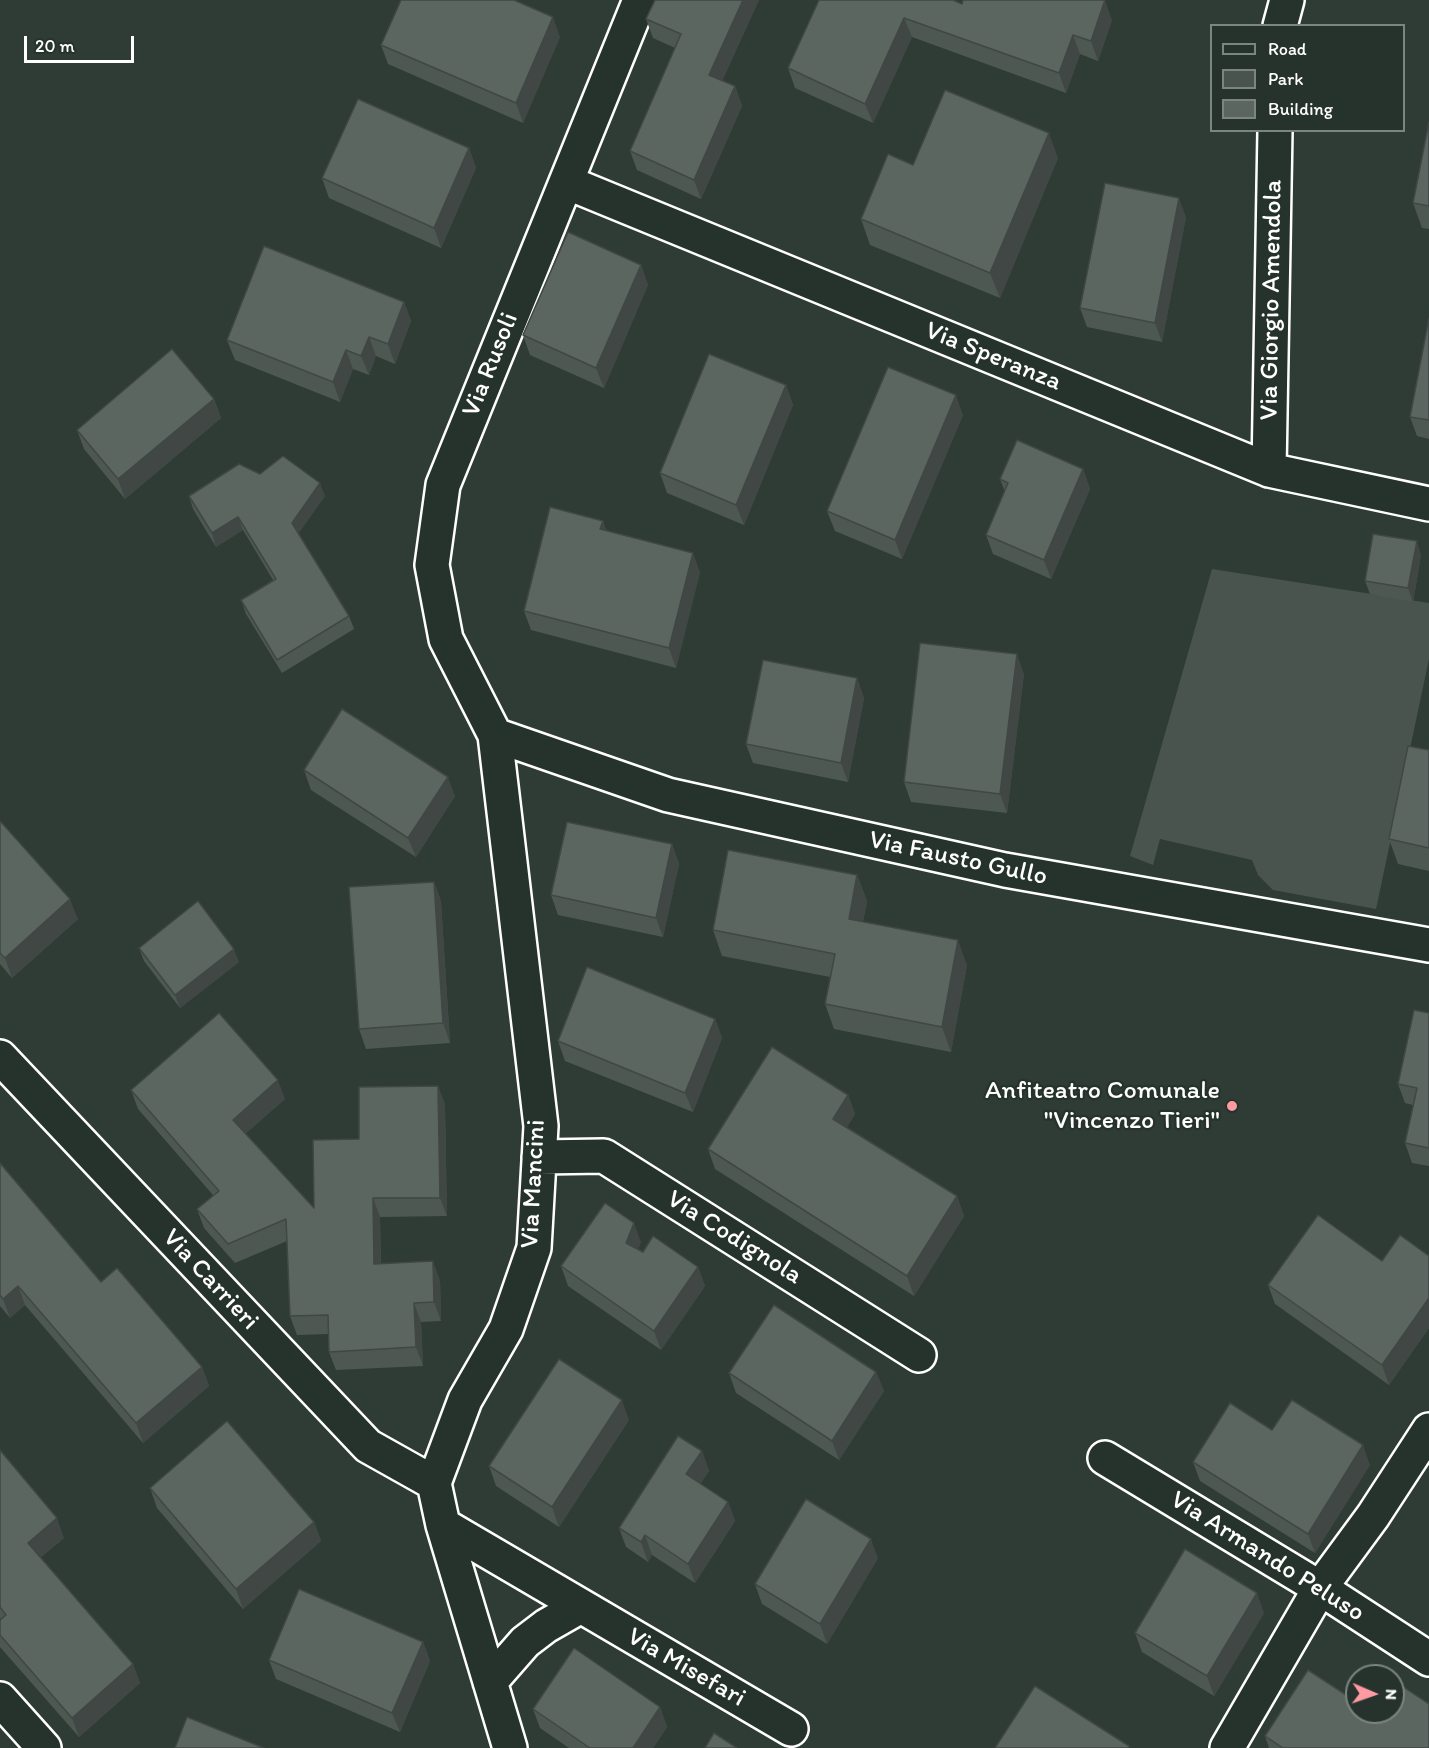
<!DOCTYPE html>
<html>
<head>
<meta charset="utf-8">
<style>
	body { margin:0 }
	#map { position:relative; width:1429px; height:1748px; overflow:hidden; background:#2f3b35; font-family:Itim,sans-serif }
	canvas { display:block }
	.legend { position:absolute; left:1210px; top:24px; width:195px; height:108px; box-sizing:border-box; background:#26332d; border:2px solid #7d8581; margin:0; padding:8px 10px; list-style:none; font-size:18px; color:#fff }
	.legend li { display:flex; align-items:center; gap:12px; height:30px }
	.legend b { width:30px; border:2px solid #7d8581 }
	.north { position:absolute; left:1345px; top:1664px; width:60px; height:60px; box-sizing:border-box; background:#26332d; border:2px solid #7d8581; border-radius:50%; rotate:92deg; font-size:16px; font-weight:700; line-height:24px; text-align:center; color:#fff }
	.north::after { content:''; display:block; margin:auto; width:21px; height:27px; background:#ff9aa2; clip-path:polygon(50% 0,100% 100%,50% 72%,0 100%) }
	.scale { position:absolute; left:24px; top:36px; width:110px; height:27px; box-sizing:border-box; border:3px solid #fff; border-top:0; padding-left:8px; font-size:18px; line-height:21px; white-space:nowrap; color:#fff; -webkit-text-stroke:4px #26332d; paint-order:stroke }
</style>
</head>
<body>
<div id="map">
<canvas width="1429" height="1748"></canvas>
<ul class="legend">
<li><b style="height:8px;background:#26332d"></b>Road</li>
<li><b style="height:16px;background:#4a544f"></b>Park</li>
<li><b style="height:16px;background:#5b6661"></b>Building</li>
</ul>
<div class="north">N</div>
<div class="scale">20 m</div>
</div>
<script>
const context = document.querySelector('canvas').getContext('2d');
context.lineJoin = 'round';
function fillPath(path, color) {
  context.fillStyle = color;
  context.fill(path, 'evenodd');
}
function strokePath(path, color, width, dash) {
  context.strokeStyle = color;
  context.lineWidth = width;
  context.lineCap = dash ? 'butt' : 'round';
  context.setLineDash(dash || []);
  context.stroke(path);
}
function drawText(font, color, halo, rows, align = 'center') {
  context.font = font + ' Itim,sans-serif';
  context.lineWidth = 4.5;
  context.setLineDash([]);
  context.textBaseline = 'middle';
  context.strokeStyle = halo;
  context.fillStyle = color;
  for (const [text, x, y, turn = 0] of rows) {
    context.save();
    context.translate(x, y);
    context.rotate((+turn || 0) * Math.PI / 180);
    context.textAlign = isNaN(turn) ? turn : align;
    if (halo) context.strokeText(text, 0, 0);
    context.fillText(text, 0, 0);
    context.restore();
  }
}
fillPath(new Path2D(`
	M1212,569L1429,603V659L1376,909L1273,890L1258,875L1252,860L1160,839L1153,865L1130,856Z`), '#4a544f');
const minor = new Path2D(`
	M1280,26L1287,0
	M566,182L1269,470L1429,504
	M1269,470L1275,130
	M495,735L668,795L1005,870L1429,945
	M0,1057L368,1446L434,1483
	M539,1157L604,1156L919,1355
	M1105,1458L1320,1588L1429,1659
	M443,1525L791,1729
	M490,1682L525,1642L546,1626L581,1606
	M0,1699L44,1748
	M510,1748L443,1525L434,1483L465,1400L506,1329L534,1248L541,1126L495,735L446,639L432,565L443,485L640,0
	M1227,1748L1320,1588L1373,1516L1429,1430`);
strokePath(minor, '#fff', 38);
strokePath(minor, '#26332d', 33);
fillPath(new Path2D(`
	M655,0H759L722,81L735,86L742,106L701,199L637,170L630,151L675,48L653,38L646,19Z
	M819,0L962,4L1112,20L1098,61L1080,54L1066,93L912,37L873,123L795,88L788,68Z
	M560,37L523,123L388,64L381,45Z
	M1429,122V229L1422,228L1413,203Z
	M469,148L476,168L441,248L329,198L322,178Z
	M1058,158L1000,298L870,245L861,219L913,165Z
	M1186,217L1162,342L1087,327L1080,308Z
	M641,265L648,285L604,388L530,355L523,335Z
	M404,302L411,321L395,364L376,356L369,375L353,369L340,402L235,360L227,340Z
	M1429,318V439L1417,436L1410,417Z
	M786,385L793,405L744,525L667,493L660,473Z
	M214,399L221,418L125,499L84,449L77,430Z
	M963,415L902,559L835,531L827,511Z
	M1083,469L1090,489L1051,579L993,554L986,535L1005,492L1000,479Z
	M260,474L325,496L298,533L349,616L354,629L282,673L246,614L241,600L273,580L243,530L216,547L193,509L189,496Z
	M603,521L606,530L700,572L676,668L531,630L524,611Z
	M1421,555L1413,602L1370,594L1365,581Z
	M1024,674L1007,813L911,802L904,782Z
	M857,678L864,698L848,782L753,763L746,744Z
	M1429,750V871L1398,864L1389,839Z
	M304,770L455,796L416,857L311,790Z
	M0,821L78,919L12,978L0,964Z
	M672,844L679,864L663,937L558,915L551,895Z
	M857,875L867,901L863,922L967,965L951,1052L834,1029L825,1004L830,977L722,956L713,930Z
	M434,882L441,901L450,1043L366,1049L359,1029Z
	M139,948L239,962L180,1008L144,961Z
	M1429,1013V1166L1412,1163L1405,1143L1413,1105L1405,1103L1398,1084Z
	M715,1019L722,1038L693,1112L565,1061L558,1041Z
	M438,1086L445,1105L447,1216L380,1217L381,1264L440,1280L441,1321L421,1322L423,1366L336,1370L329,1352L328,1334L297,1335L290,1316L287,1241L235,1263L204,1228L197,1209L213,1195L138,1109L131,1090L285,1099L245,1134L314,1208L359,1139Z
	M848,1095L855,1114L847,1127L957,1196L964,1216L914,1296L715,1169L708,1149Z
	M0,1163L101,1282L202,1367L209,1386L143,1443L25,1305L10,1318L0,1306Z
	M641,1242L638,1249L643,1252L698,1267L705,1286L661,1350L568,1286L561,1266Z
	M1429,1256V1328L1389,1385L1275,1304L1268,1285L1382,1261Z
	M876,1372L884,1391L839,1460L736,1393L729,1373Z
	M629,1420L559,1527L496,1486L489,1466Z
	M0,1450L64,1538L40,1558L133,1664L140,1683L79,1737L0,1647V1620L1,1619L0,1618Z
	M702,1451L709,1471L700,1484L728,1502L735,1521L695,1583L652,1555L648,1562L626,1547L619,1528Z
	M1193,1462L1370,1465L1315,1553L1200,1481Z
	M150,1488L314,1522L321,1541L243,1609L157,1508Z
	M878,1558L827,1644L762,1604L755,1584Z
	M1264,1613L1214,1696L1142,1652L1135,1633Z
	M423,1642L430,1661L400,1732L276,1679L269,1660Z
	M660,1707L667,1727L653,1748H569L540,1728L533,1709Z
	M1357,1712L1429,1748H1269L1265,1736Z`), '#4e5853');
fillPath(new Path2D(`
	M743,0H759L716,94L709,75Z
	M1105,0L1112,20L1098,61L1091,41Z
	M553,17L560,37L523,123L516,103Z
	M904,18L912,37L873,123L865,104Z
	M1073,35L1080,54L1066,93L1059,73Z
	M735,86L742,106L701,199L694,180Z
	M1049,133L1058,158L1000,298L990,273Z
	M469,148L476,168L441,248L434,228Z
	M1179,198L1186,217L1162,342L1155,323Z
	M641,265L648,285L604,388L596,368Z
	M404,302L411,321L395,364L388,344Z
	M369,337L376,356L369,375L361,356Z
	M346,350L353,369L340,402L333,382Z
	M786,385L793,405L744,525L736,505Z
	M956,395L963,415L902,559L895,540Z
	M214,399L221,418L125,499L118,479Z
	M1083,469L1090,489L1051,579L1044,560Z
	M320,483L325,496L297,536L292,523Z
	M238,517L243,530L216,547L212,533Z
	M603,521L610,540L600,529Z
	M1417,541L1421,555L1413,602L1408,588Z
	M693,553L700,572L676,668L669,648Z
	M1017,654L1024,674L1007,813L1000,794Z
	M857,678L864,698L848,782L841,763Z
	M448,777L455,796L416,857L408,838Z
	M672,844L679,864L663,937L656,918Z
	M857,875L867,901L858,944L849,919Z
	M434,882L441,901L450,1043L443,1023Z
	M70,899L78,919L12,978L5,958Z
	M958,940L967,965L951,1052L942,1027Z
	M234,949L239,962L180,1008L175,995Z
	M715,1019L722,1038L693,1112L685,1093Z
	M278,1080L285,1099L239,1139L233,1120Z
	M438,1086L445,1105L447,1216L440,1198Z
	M848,1095L855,1114L840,1138L833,1119Z
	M957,1196L964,1216L914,1296L907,1276Z
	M373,1198L380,1217L381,1283L374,1264Z
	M634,1223L641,1242L633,1263L626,1243Z
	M433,1261L440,1280L441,1321L434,1302Z
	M698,1267L705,1286L661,1350L654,1331Z
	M18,1286L25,1305L10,1318L3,1299Z
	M1429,1298V1328L1389,1385L1382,1365Z
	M414,1303L421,1322L423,1366L416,1347Z
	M202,1367L209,1386L143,1443L136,1423Z
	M876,1372L884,1391L839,1460L832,1441Z
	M622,1400L629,1420L559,1527L552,1507Z
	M1363,1445L1370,1465L1315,1553L1308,1534Z
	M702,1451L709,1471L693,1494L686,1474Z
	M728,1502L735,1521L695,1583L688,1564Z
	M57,1518L64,1538L35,1562L28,1543Z
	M314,1522L321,1541L243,1609L236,1589Z
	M645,1535L652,1555L648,1562L641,1542Z
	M871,1539L878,1558L827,1644L820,1624Z
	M1257,1593L1264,1613L1214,1696L1207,1676Z
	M423,1642L430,1661L400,1732L392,1713Z
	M133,1664L140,1683L79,1737L72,1718Z
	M660,1707L667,1727L653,1748H633Z`), '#404744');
const building = new Path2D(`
	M401,0H514L553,17L516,103L381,45Z
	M655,0H743L709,75L735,86L694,180L630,151L681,34L646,19Z
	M819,0H953L962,4L963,0H1105L1091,41L1073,35L1059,73L904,18L865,104L788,68Z
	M945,90L1049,133L990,273L861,219L888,154L913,165Z
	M358,99L469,148L434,228L322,178Z
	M1429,122V206L1413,203Z
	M1105,183L1179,198L1155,323L1080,308Z
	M568,232L641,265L596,368L523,335Z
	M264,246L404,302L388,344L369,337L361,356L346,350L333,382L227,340Z
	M1429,318V420L1410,417Z
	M172,349L214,399L118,479L77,430Z
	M709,354L786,385L736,505L660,473Z
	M888,367L956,395L895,540L827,511Z
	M1017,440L1083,469L1044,560L986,535L1008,483L1000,479Z
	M283,456L320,483L292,523L349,616L277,660L241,600L276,579L238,517L212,533L189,496L239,464L260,474Z
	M550,507L603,521L600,529L693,553L669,648L524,611Z
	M1373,534L1417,541L1408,588L1365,581Z
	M920,643L1017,654L1000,794L904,782Z
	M763,660L857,678L841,763L746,744Z
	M342,709L448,777L408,838L304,770Z
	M1408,746L1429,750V848L1389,839Z
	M0,821L70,899L5,958L0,953Z
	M567,822L672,844L656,918L551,895Z
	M728,850L857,875L849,919L958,940L942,1027L825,1004L835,954L713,930Z
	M434,882L443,1023L359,1029L349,887Z
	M198,901L234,949L175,995L139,948Z
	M587,967L715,1019L685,1093L558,1041Z
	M1414,1010L1429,1013V1148L1405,1143L1417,1088L1398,1084Z
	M219,1013L278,1080L233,1120L314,1208L313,1140L359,1139V1087L438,1086L440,1198H373L374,1264L433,1261L434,1302L414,1303L416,1347L329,1352L328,1315L290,1316L286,1219L228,1244L197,1209L219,1191L131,1090Z
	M772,1047L848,1095L833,1119L957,1196L907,1276L708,1149Z
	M0,1163L101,1282L117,1268L202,1367L136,1423L18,1286L3,1299L0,1295Z
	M605,1203L634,1223L626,1243L643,1252L653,1236L698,1267L654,1331L561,1266Z
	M1318,1215L1382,1261L1400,1235L1429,1256V1298L1382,1365L1268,1285Z
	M774,1305L876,1372L832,1441L729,1373Z
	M559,1359L622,1400L552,1507L489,1466Z
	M1292,1400L1363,1445L1308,1534L1193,1462L1230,1403L1272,1430Z
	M227,1421L314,1522L236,1589L150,1488Z
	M678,1436L702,1451L686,1474L728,1502L688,1564L645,1535L641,1542L619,1528Z
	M0,1450L57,1518L28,1543L133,1664L72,1718L0,1635V1620L6,1615L0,1607Z
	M806,1499L871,1539L820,1624L755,1584Z
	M1185,1549L1257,1593L1207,1676L1135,1633Z
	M299,1589L423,1642L392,1713L269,1660Z
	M574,1648L660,1707L633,1748H590L533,1709Z
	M1308,1670L1357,1702V1712H1393V1680L1429,1704V1748H1283L1265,1736Z
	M1035,1686L1129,1746L1128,1748H995Z
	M187,1717L264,1748H175Z
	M714,1733L737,1748H705Z`);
fillPath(building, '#5b6661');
strokePath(building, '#404744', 1.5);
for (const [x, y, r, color] of [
	[1232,1106,6,"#ff9aa2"]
]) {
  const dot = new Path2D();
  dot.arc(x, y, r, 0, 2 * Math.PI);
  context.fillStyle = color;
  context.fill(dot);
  strokePath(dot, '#26332d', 2);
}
drawText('26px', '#fff', '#26332d', [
	["Via Giorgio Amendola",1272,300,-89],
	["Via Speranza",993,357,22],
	["Via Rusoli",491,365,-68],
	["Via Fausto Gullo",958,859,12],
	["Via Mancini",534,1184,-87],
	["Via Codignola",734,1238,32],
	["Via Carrieri",210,1280,47],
	["Via Armando Peluso",1267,1557,32],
	["Via Misefari",686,1668,30]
]);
drawText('26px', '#fff', '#26332d', [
	["Anfiteatro Comunale",1220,1091],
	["\"Vincenzo Tieri\"",1220,1121]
], 'right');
</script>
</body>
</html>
